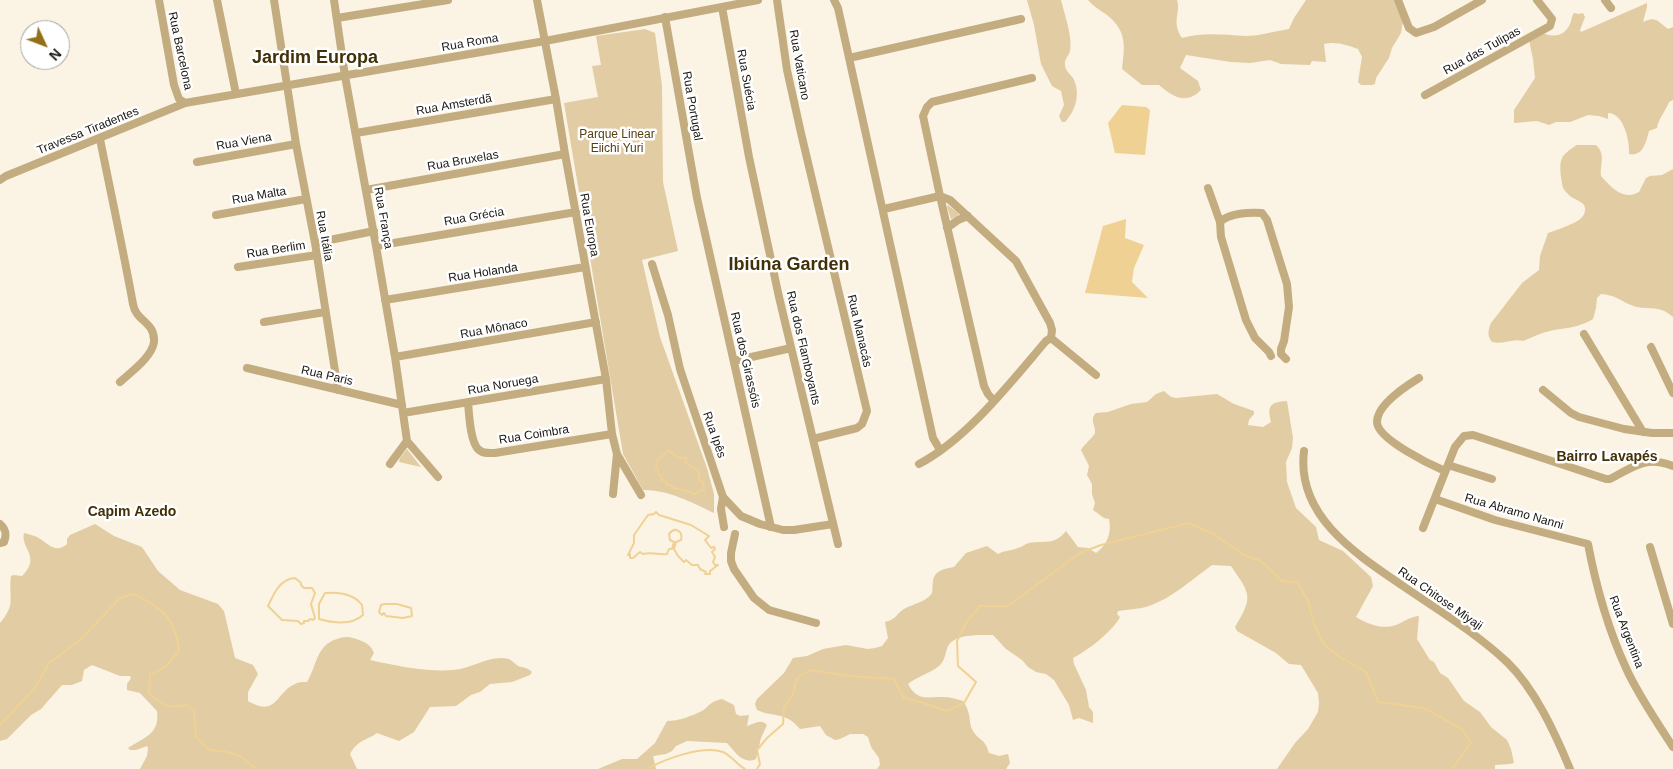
<!DOCTYPE html>
<html>
<head>
<meta charset="utf-8">
<style>
	body { margin:0 }
	#map { position:relative; width:1673px; height:769px; overflow:hidden; background:#fbf3e3; font-family:Arial,sans-serif }
	canvas { display:block }
	.north { position:absolute; left:20px; top:20px; width:50px; height:50px; box-sizing:border-box; background:#fff; border:1px solid #a3a2a0; border-radius:50%; rotate:133deg; font-size:14px; font-weight:700; line-height:20px; text-align:center; color:#191611 }
	.north::after { content:''; display:block; margin:auto; width:18px; height:22px; background:#946f18; clip-path:polygon(50% 0,100% 100%,50% 72%,0 100%) }
</style>
</head>
<body>
<div id="map">
<canvas width="1673" height="769"></canvas>
<div class="north">N</div>
</div>
<script>
const context = document.querySelector('canvas').getContext('2d');
context.lineJoin = 'round';
function fillPath(path, color) {
  context.fillStyle = color;
  context.fill(path, 'evenodd');
}
function strokePath(path, color, width, dash) {
  context.strokeStyle = color;
  context.lineWidth = width;
  context.lineCap = dash ? 'butt' : 'round';
  context.setLineDash(dash || []);
  context.stroke(path);
}
function drawText(font, color, halo, rows, align = 'center') {
  context.font = font + ' Arial,sans-serif';
  context.lineWidth = 5;
  context.setLineDash([]);
  context.textBaseline = 'middle';
  context.strokeStyle = halo;
  context.fillStyle = color;
  for (const [text, x, y, turn = 0] of rows) {
    context.save();
    context.translate(x, y);
    context.rotate((+turn || 0) * Math.PI / 180);
    context.textAlign = isNaN(turn) ? turn : align;
    if (halo) context.strokeText(text, 0, 0);
    context.fillText(text, 0, 0);
    context.restore();
  }
}
fillPath(new Path2D(`
	M1027,0H1061C1064,13 1073,37 1070,51C1069,56 1064,59 1065,65C1065,70 1070,74 1073,78C1081,93 1076,110 1065,122H1062L1059,116L1064,105L1061,91L1052,86L1041,64L1034,25Z
	M1088,0H1177C1181,14 1171,21 1182,38C1204,32 1223,35 1246,36C1260,36 1275,31 1289,29L1294,18L1306,0H1397L1403,22L1401,33L1392,48L1389,58L1376,78L1375,84L1372,85H1361L1358,82L1362,57L1358,49C1348,45 1334,41 1324,44L1326,62L1312,61L1310,65L1281,64L1270,60L1250,63L1231,62L1186,55L1180,68L1198,81L1201,90C1186,105 1173,97 1159,85H1142L1122,69C1125,46 1127,31 1107,15C1100,10 1093,6 1088,0Z
	M1647,3V7L1643,22C1656,16 1657,21 1668,29L1673,27V100L1669,102C1666,111 1658,119 1657,128L1649,131C1646,142 1643,157 1629,154C1630,142 1624,113 1608,113V119L1599,116L1588,115L1570,122H1556L1549,125L1537,121L1514,123V110L1535,78L1533,59L1529,40L1538,31C1550,37 1563,39 1570,24C1572,20 1571,17 1574,13L1579,14L1583,13L1585,17L1580,30L1581,32Z
	M645,29L655,33L662,86L663,182L678,251L642,260L660,337L707,468L714,494V513C691,502 669,490 643,490L623,454L564,103L598,97L592,66L601,65L596,36Z
	M1577,145H1596C1606,154 1600,164 1601,176C1611,187 1623,201 1639,192L1646,178L1650,176L1662,175L1673,169V317C1658,303 1647,312 1631,305C1619,300 1615,295 1601,294L1597,298L1596,308L1593,319C1580,327 1568,328 1554,330C1543,332 1533,337 1523,341C1512,338 1503,345 1492,342C1487,336 1488,330 1491,323L1522,283L1539,270L1540,256L1548,233C1556,230 1579,223 1583,216C1585,213 1586,208 1584,205C1580,200 1572,199 1568,194C1561,187 1563,186 1561,177C1559,159 1561,155 1577,145Z
	M948,205L958,213L959,215L951,219L947,207Z
	M1164,391L1171,397L1176,398L1217,394L1234,404L1254,411V414L1249,420L1248,425L1263,427L1271,422C1267,406 1270,402 1287,401L1293,438L1292,448L1286,462L1287,482L1296,508L1316,527L1319,540L1343,551L1371,577L1373,586L1356,617C1368,624 1381,630 1396,625C1404,622 1409,617 1419,616L1417,639L1430,660L1434,662L1440,673L1448,678L1464,701L1480,712L1491,727L1507,740L1511,749L1514,763L1510,764L1495,765V769H1277L1295,743L1308,729L1318,712L1319,703L1318,693L1301,665L1289,664L1276,653L1237,631L1235,627C1254,596 1250,594 1231,566L1212,565C1191,580 1168,602 1142,608C1134,609 1126,610 1118,611L1117,614L1120,617C1113,631 1087,651 1073,658L1074,664L1086,690L1089,707L1093,712V723L1079,718L1073,720L1069,705L1054,680L1046,674L1036,672L1028,667L1022,660L1006,649L993,635C980,635 951,633 947,649C945,655 944,662 939,666C929,674 918,676 908,684C917,701 926,697 943,697C950,697 956,699 963,701C972,713 968,723 973,731C979,741 985,738 989,753L999,756L1008,754L1010,763L1006,769H877L880,765L879,758L871,747L868,737L863,734H850L840,739L835,740L826,735L820,726L800,729C785,711 775,718 757,710L755,704L757,699L784,673L793,658L807,656L823,649L846,645L868,649L875,648L882,646L888,638L885,622C896,620 896,614 904,609C912,604 927,602 932,593C933,589 932,585 933,581C935,570 944,569 954,567L966,553L987,546L998,554C1005,550 1011,551 1018,548C1022,547 1025,544 1029,543C1045,540 1054,546 1066,531L1078,547L1088,548L1096,553C1107,545 1112,533 1109,519L1104,518L1093,510L1095,503L1092,494V484L1087,475L1089,466L1081,450C1085,443 1091,440 1095,433C1096,425 1089,420 1096,413L1108,412L1131,404L1147,402L1156,394Z
	M407,449L421,467L399,462L400,458Z
	M95,524L114,536L142,547L158,571L180,590L218,604L224,611L235,658L253,665L258,674L248,692V701C277,718 276,692 295,684C298,682 303,682 307,682C317,666 316,645 337,639C342,637 348,636 353,638C363,641 370,643 374,653L370,660C397,666 426,672 453,670C472,669 490,654 509,659C513,661 515,664 518,666C524,668 527,667 532,672L530,675L512,682L490,684L480,692L471,695L456,706L430,707L414,732L399,741L377,733C365,741 358,740 350,754L357,769H140L147,756L148,748L147,746L136,750H130L128,748C145,737 160,734 157,711L140,693L127,690V684L131,678L130,676H120L92,665L84,670L82,681L72,685H62L41,709L31,715L7,739L0,741V623C17,603 8,598 11,576L14,575L22,576C42,556 20,549 24,533C28,534 33,535 37,537C47,542 55,555 67,544V539L70,535Z
	M722,699L734,705L736,714L740,716L749,715L747,726C754,724 761,718 767,725L761,738L756,759C743,765 735,752 727,743L687,741L676,746L672,751L666,754L653,756L656,769H598L622,759H637L655,743L667,721C678,721 692,716 702,711C711,705 709,702 722,699Z`), '#e2cca3');
fillPath(new Path2D(`
	M1122,105L1146,107L1150,110L1145,155L1115,153L1108,123Z
	M1126,219L1125,238L1144,245L1134,268L1132,282L1148,298L1085,293L1103,226Z`), '#f0d194');
strokePath(new Path2D(`
	M668,450L679,458H687L685,463L699,471V480L703,482L704,491L701,490L695,494C688,491 679,489 673,488L671,485H667L665,480H661L662,476L658,474V470L656,469L657,460L665,454Z
	M656,512L659,515L691,525L709,536L705,540L711,548L714,547L715,549L712,552L715,557L713,562L715,565H718L710,571V574H705L706,572L700,569L698,565H692L686,560L684,562L678,556L674,549L676,542L681,540C683,531 675,526 669,534L670,540L674,542L672,549H669L667,554C658,555 654,552 643,554L640,552L633,558H630V554L628,555L634,543V535L648,515L654,514Z
	M295,578L301,583V585L304,588H312L315,593L311,604L315,618L313,620L310,619L308,621H304V623L301,624L298,621L282,620L268,606C274,593 280,579 295,578Z
	M325,593C338,592 354,594 362,605L363,615C351,626 333,623 319,619V604Z
	M384,604H397L411,608L412,616L403,618L386,616L384,613L382,615L379,612L381,605Z
	M0,725L35,688L49,663L80,640L120,598L134,594C163,609 175,617 179,651L165,667L150,675L149,693C164,706 167,709 187,705L194,710L196,737L209,750L227,752L242,757L256,769
	M647,769C665,759 702,745 723,752C732,756 737,765 745,769
	M757,769L760,764L757,750L767,738L783,724L784,708L793,694L797,678L811,670L849,676L894,679L904,698L917,701L947,711L964,703L976,682L958,666L957,641L967,621L980,606H1008L1080,553L1101,545L1189,523L1215,535L1244,555L1261,561L1282,581L1297,582L1308,601L1314,624L1323,643L1338,656L1366,672L1378,702L1424,708L1462,729L1471,743L1452,769`), '#f0d194', 2);
strokePath(new Path2D(`
	M159,0L174,85L179,99L185,103
	M217,0L236,94
	M274,0L296,144L315,243L338,390
	M334,0L345,76L376,246L395,357L407,441L438,477
	M537,0L556,99L565,154L606,379L612,434L617,454L613,494
	M777,0L787,70L801,133L867,411L862,424L857,428L813,439
	M834,0L838,8L933,438L940,450
	M1398,0L1409,28L1416,33L1434,27L1482,0
	M1605,0L1611,8
	M722,7L749,157L779,297L838,544
	M665,17L697,198L771,527
	M337,18L448,0
	M849,58L1021,19
	M1425,95L1550,26L1552,19L1537,0
	M356,133L556,99
	M100,139C111,194 123,249 133,304C136,322 155,321 154,342C152,357 131,372 120,382
	M197,162L296,144
	M0,180L6,176L185,103L545,41L758,0
	M1208,188L1220,222L1221,237L1246,320L1255,338L1269,352L1271,356
	M366,190L565,154
	M884,209L940,196L950,200L1016,261L1050,323L1052,330L1051,338L1046,341C1011,382 967,439 919,464
	M216,215L306,199
	M1220,222C1229,213 1250,212 1262,213L1267,220L1287,284L1289,307L1284,341L1281,349V354L1286,359
	M947,228L958,220L968,216
	M315,243L374,231
	M376,246L576,212
	M652,264L668,315L680,369L723,497L741,516L760,524L783,530H794L833,524
	M238,267L317,255
	M385,300L585,267
	M264,322L325,312
	M1584,334L1643,432
	M1051,338L1096,375
	M1651,347L1673,393
	M395,357L596,322
	M734,361L791,348
	M247,368L402,405
	M1419,378C1406,386 1377,405 1377,422C1377,439 1431,465 1445,471
	M1543,390L1571,413L1579,417L1624,429L1652,433H1673
	M994,401L988,394L984,386L940,196L923,116L927,107L932,102L1032,78
	M468,402C469,413 470,443 479,450C484,454 489,453 495,453L612,434
	M403,413L606,379
	M1304,451C1296,516 1356,554 1403,586C1438,610 1476,633 1507,662C1535,689 1555,733 1570,769
	M617,454L641,495
	M390,464L407,441
	M1448,465L1492,479
	M723,497L721,509L724,527
	M1435,499L1495,520L1588,544C1596,586 1608,629 1626,668C1637,693 1658,724 1673,747
	M0,524C6,529 7,534 4,542L0,543
	M1423,528L1455,447L1464,436L1473,435L1606,479H1610C1634,467 1645,455 1673,466
	M735,534L731,553V561L734,569L754,598L769,610L816,623
	M1650,547L1673,624`), '#c3ac80', 8);
drawText('12px', '#191611', '#fff', [
	["Rua Roma",470,43,-10],
	["Rua Barcelona",180,51,78],
	["Rua das Tulipas",1482,51,-29],
	["Rua Vaticano",799,65,80],
	["Rua Suécia",746,80,80],
	["Rua Amsterdã",454,105,-10],
	["Rua Portugal",692,106,80],
	["Travessa Tiradentes",88,131,-22],
	["Rua Viena",244,142,-10],
	["Rua Bruxelas",463,161,-10],
	["Rua Malta",259,196,-10],
	["Rua Grécia",474,217,-10],
	["Rua França",383,218,80],
	["Rua Europa",589,225,80],
	["Rua Itália",324,236,80],
	["Rua Berlim",276,250,-9],
	["Rua Holanda",483,273,-9],
	["Rua Mônaco",494,329,-10],
	["Rua Manacás",859,331,77],
	["Rua dos Flamboyants",803,348,77],
	["Rua dos Girassóis",745,360,77],
	["Rua Paris",327,376,13],
	["Rua Noruega",503,385,-10],
	["Rua Coimbra",534,435,-9],
	["Rua Ipês",714,435,71],
	["Rua Abramo Nanni",1514,512,16],
	["Rua Chitose Miyaji",1440,599,35],
	["Rua Argentina",1626,632,69]
]);
drawText('12px', '#554010', '#fff', [
	["Parque Linear",617,135],
	["Eiichi Yuri",617,149]
]);
drawText('bold 14px', '#423007', '#fff', [
	["Bairro Lavapés",1607,457],
	["Capim Azedo",132,512]
]);
drawText('bold 18px', '#423007', '#fff', [
	["Jardim Europa",315,58],
	["Ibiúna Garden",789,265]
]);
</script>
</body>
</html>
